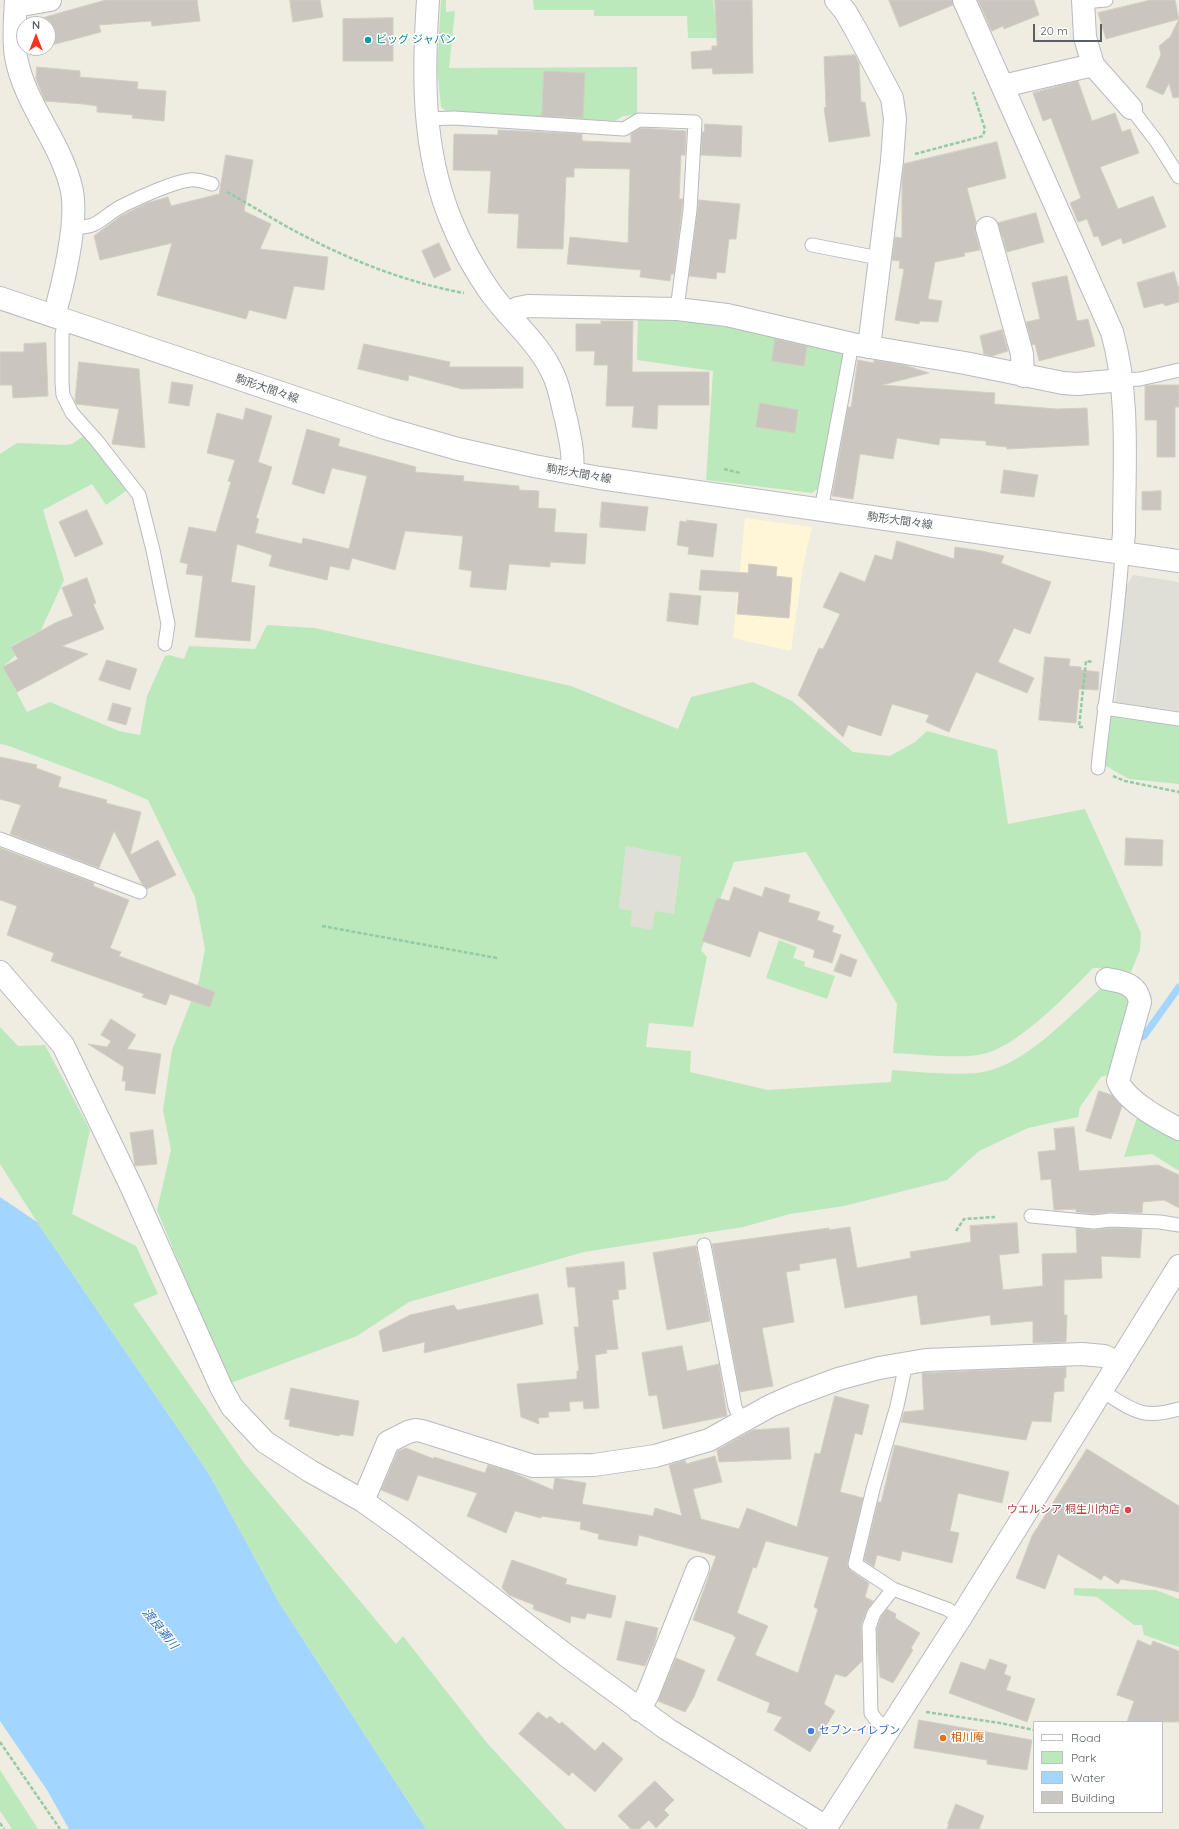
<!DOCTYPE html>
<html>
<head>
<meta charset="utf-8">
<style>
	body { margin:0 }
	#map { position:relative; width:1179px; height:1829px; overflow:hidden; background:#efece2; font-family:Quicksand,sans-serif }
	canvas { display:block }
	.legend { position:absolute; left:1033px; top:1721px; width:130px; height:92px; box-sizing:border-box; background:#fff; border:1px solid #bdbfc1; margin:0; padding:5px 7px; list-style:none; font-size:12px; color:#5a5f64 }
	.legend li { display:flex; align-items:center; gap:8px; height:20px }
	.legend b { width:20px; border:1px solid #bdbfc1 }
	.north { position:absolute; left:16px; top:16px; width:40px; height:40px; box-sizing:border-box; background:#fff; border:1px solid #bdbfc1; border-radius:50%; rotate:0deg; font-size:11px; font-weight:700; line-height:16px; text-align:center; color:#5a5f64 }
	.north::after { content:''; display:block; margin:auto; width:14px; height:18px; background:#fa311c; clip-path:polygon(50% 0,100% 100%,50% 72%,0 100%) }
	.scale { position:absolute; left:1033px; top:24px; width:69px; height:18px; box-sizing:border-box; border:2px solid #5a5f64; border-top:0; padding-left:5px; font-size:12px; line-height:14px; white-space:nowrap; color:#5a5f64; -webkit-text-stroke:3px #fff; paint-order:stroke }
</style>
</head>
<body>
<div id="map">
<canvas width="1179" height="1829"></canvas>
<ul class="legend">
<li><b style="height:5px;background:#fff"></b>Road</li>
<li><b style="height:11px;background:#bce9bc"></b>Park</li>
<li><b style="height:11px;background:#a2d5ff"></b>Water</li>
<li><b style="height:11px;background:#cac6bf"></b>Building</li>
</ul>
<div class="north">N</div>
<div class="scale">20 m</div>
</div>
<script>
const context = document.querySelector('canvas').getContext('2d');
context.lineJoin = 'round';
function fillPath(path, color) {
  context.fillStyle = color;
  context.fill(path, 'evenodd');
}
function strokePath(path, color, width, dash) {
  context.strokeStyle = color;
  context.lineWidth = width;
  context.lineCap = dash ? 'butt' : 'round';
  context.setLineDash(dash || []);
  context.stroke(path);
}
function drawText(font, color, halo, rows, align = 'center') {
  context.font = font + ' Quicksand,"Noto Sans JP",sans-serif';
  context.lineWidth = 3;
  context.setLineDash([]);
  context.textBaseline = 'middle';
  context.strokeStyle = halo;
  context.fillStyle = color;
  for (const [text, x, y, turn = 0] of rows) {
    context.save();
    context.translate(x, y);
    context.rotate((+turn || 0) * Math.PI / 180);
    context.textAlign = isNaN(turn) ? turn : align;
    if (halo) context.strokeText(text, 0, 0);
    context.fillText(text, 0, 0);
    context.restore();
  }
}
fillPath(new Path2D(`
	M745,518L812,527L803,567L791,651L733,638Z`), '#fff6d7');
fillPath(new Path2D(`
	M1133,575L1179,582V711L1115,702L1126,587Z
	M626,846L681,857L674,914L652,931L629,926L619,909Z`), '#dfded7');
fillPath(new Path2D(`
	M441,0H446V12L455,11L449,68L637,67V115L623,116L615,121L447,112L441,107L437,68Z
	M533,0H713L718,38H688L687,16H594V10H534Z
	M638,315L677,317L847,348L819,488L812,493L706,480L713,371L637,360Z
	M85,435L129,489L106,505L92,484L43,510L64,580L41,630L11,646L16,655L3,667L27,712L50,702L119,731L140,735L147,696L165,656L169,655L184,659L189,646L255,649L267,625L315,628L571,686L678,729L691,697L753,682L792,701L853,752L890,756L915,742L927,731L997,750L1008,824L1085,809L1141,933L1140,950L1131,972L1104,968H1093C1068,994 1021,1043 987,1053C965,1060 917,1054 893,1053L897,1004L806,852L734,862L701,950L707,957L693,1027L649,1023L646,1047L691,1051L690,1072L768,1090L891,1082L892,1070C920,1072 949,1075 977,1073C1023,1068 1068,1017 1101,988L1108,987L1127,995L1132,1010L1107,1075L1101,1077L1080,1107L1078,1117L1028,1128L979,1151L947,1180L844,1206L790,1214L743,1227L584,1252L409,1302L357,1336L231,1383L209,1336L157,1210L171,1150L163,1110L172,1050L199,981L205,949L195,897L148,800L113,785L9,746L0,744V454L17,443L65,445L72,444ZM626,846L681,857L674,914L655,911L652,930L630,926L632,911L619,909Z
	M1111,717L1179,726V784L1129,779L1104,765Z
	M779,940L797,947L793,958L805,962L804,966L835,976L827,999L766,978Z
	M0,1027L18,1046L45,1045L90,1130L72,1214L136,1246L158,1294L133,1304L244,1463L396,1644L403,1636L487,1743L566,1829H426L280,1604L209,1474L37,1222L0,1164Z
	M1138,1114L1179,1138V1171L1152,1154L1124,1157Z
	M1074,1588L1156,1590L1179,1599V1647L1144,1635L1142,1625H1134L1097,1597L1074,1595Z
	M0,1770L38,1829H12L0,1811Z`), '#bce9bc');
fillPath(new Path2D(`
	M0,1197L37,1222L209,1474L280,1604L426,1829H69L47,1790L0,1721Z`), '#a2d5ff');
strokePath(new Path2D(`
	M1137,1039L1144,1036L1179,987`), '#a2d5ff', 7);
const building = new Path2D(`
	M106,0H197L200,21L152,26L151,21L99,25L101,32L48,46V24H27L42,18Z
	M290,0H320L323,17L293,22Z
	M715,0H752L753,73L713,74L712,68L692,69L691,52L712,50V46H717Z
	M889,0H952L953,5L900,27Z
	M978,0H1034L1039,15L1004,29L1003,26L992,31Z
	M1151,0H1175L1179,19L1106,39L1098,13Z
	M393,18V61H343V19Z
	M1179,19V97L1173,98L1169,83L1163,95L1146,87L1161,55L1159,46L1170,37Z
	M855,55L859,63L861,102H865L870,136L829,142L824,108L826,107L824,57Z
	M37,67L80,71V77L138,82L137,89L166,91L164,121L132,118L133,115L97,112V106L83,104L45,101L36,79Z
	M544,71L585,73L583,118L542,116Z
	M1078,81L1092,121L1115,113L1122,132L1130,129L1139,153L1100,167L1118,209L1153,196L1166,227L1123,244L1121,238L1102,246L1098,236L1094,237L1087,219L1078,222L1070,203L1081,198L1051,118L1043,121L1033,93Z
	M705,124L742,126L741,157L701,155L702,132H704Z
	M641,128L686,131L685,155H681L679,199H683L682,209L674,274H671L670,281L640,277L641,270L567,264L570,237L628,243L630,169L574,168V177H566L563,249L517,248L519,214L488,213L491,171L453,170L454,134L498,135V130L542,132L582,134V141L631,143V134Z
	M997,142L1006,178L967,188L976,222L975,231L980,250L964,253L965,256L935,262L928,299L942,301L938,322L920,321L919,324L895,320L904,269L899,268L900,261L892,260L895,237L902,238V181L904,164Z
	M226,155L253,160L244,211L271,224L260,249L328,257L324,290L294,286L286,319L249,310L246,319L157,295L172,243L100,260L94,236L121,216L147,203L168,197L171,206L219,194Z
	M699,200L740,204L736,239H729L725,273L717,272L716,279L689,276Z
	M1036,213L1044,242L1007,252L998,223Z
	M439,243L451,270L434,278L422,251Z
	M1174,272L1179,290V302L1165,306L1163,303L1144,308L1137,283Z
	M1067,276L1077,321L1088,319L1095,346L1039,361L1035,344L1032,345L1026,322L1040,319L1032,283Z
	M601,321H633L632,372H709V405H658L657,429L632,427L634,406H606L608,365H594L595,351H576V324H601Z
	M1002,330L1008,351L992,356L984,354L980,336Z
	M775,339L807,346L804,366L772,361Z
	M46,343L48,396L13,398L12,385H0V352H24V344Z
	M364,344L450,362L449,367H523V388L462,389L409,375L408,381L358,369Z
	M858,360L874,363V360L904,365L929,373L882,385L995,393L994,404L1057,409L1087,408L1089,445L1007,449V447L986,445V441L940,438L939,445L897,438L893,459L860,454L853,499L832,496L848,407H851Z
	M79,362L139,369L145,448L112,444L119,409L76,404L75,401Z
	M172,382L193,385L189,406L169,403Z
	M1151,385H1179V407H1175V457H1157V420H1145V386Z
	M760,403L798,410L795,433L756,427Z
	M246,408L272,416L258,462L272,467L256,518L259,519L255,533L302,544L303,538L349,549L367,476L332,468L324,494L292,484L307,429L340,439L338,446L416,467L415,472L464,476L463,481L519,486V490L539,491L538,508L556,509L554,532L587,534L585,564L550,562V567L509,564L506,590L470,587L472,571L459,569L463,536L405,531L395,570L352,558L349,570L330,566L327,580L269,566L272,555L237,544L231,582L255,586L250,641L195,637L203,576L186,574L188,564L180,562L189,527L216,532L231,482L228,481L235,460L207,453L217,413L243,420Z
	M1004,470L1038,475L1034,497L1001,493Z
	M1161,491V510H1142V492Z
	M602,502L648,507L645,531L600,527Z
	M87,510L103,544L75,557L59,522Z
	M687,520L717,524L713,557L688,554L689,547L677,545L680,521L687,522Z
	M897,541L954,559L955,547L982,551L1004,556L1001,563L1051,582L1030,634L1014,628L998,662L1034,678L1027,693L976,672L949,732L926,722L929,715L892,704L881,736L848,725L843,737L798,695L819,648L823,649L840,614L823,607L840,572L865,582L875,555L892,560Z
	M749,564L777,567L776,576L792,578L789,618L737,614L739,592L699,590L701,570L748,573Z
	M87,578L96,603L93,604L104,629L62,646L88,654L17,692L3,667L18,659L11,647L57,622L73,616L62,588Z
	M670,593L701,596L698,625L667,621Z
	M1045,657L1070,659L1069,666L1081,667V670L1099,672L1098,690L1079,689L1076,723L1039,720Z
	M107,660L137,669L130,690L99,680Z
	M113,703L131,708L126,725L108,720Z
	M0,757L37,765L36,768L61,777L58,787L107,800L106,803L141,812L130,855L158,840L176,875L147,889L142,884L114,831L99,868L10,834L21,805L0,799Z
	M1126,838L1163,840L1162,866L1125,865Z
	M0,848L94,883L93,886L129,900L110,948L121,952L119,956L215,992L210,1007L170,994L166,1005L142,997L144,994L51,961L54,953L7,935L17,906L0,900Z
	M734,887L762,897L765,887L790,895L788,902L820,912L817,920L834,926L832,932L841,935L832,963L813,957L815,950L759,931L750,957L702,941L717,898L729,901Z
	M841,954L857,960L851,977L834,971Z
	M111,1019L136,1035L127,1049L161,1054L155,1094L125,1090L126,1081H122L124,1067L88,1044L107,1047L111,1041L101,1035Z
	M1099,1091L1112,1095L1122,1106L1111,1139L1086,1131Z
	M1074,1127L1079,1171L1158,1165L1179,1175V1208L1164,1200L1143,1202L1142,1213L1110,1212L1094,1214L1076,1212V1209L1054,1210L1051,1179L1041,1180L1038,1152L1056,1150L1054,1129Z
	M153,1130L157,1164L135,1166L130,1133Z
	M1017,1223L1019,1253L999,1255L1003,1290L1043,1286L1042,1254L1077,1253L1076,1228L1093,1230L1110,1228L1142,1229L1140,1258L1101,1256L1102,1278L1064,1280V1315H1067L1066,1342L1033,1343V1321L991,1325L990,1315L921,1325L917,1295L845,1308L836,1258L799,1264L800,1270L786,1272L794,1322L762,1328L773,1386L740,1392L712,1244L829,1228V1230L850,1227L857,1268L911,1258L910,1252L971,1242L970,1226Z
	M696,1246L710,1321L667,1330L653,1253Z
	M624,1262L626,1289L618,1290L619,1299L612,1300L618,1349L606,1350L607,1353L595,1355L599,1408L584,1409L583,1401L569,1402L570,1411L548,1412L549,1417L538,1418L539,1424L521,1417L517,1384L577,1379V1371H579L574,1327H579L575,1287H568L566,1268Z
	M538,1294L543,1324L424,1353L425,1342L383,1352L379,1331L410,1315L454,1305L457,1310Z
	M682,1346L687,1371L719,1364L727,1416L663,1429L657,1395L649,1396L642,1353Z
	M1066,1367V1378H1064V1391L1054,1392L1051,1422L1032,1421L1026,1440L901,1422L904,1412L924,1410L922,1373Z
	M291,1388L359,1401L353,1436L340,1434L339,1436L289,1426L290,1420L285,1419Z
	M835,1396L869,1405L862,1435L855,1433L840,1492L863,1498L847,1566L851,1571L869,1583L865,1597L873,1601L867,1610L861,1625L862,1661L846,1677L835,1674L824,1704L835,1711L810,1752L774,1730L782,1717L767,1712L770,1703L717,1680L736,1637L733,1636L734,1635L693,1620L716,1556L639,1535L637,1546L598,1539L599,1534L580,1529L581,1522L541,1516V1518L515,1511L506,1533L467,1516L477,1493L418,1475L408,1501L381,1490L398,1451L406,1448L434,1459V1457L485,1473L488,1465L509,1471L553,1490L555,1478L586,1483L582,1504L653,1516L655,1508L682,1516L669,1465L685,1460L686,1464L715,1456L722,1482L693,1489L701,1519L739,1529L747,1508L797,1527L815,1453L820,1454ZM766,1541L829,1557L814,1607L818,1609L798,1673L755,1655L768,1626L737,1613L753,1567L756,1568Z
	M789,1428L791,1459L719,1462L717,1450L753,1430Z
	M895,1445L1009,1472L1002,1503L958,1493L950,1531L959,1533L952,1563L902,1551L900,1561L877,1555L874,1567L864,1560L878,1502H881Z
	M1087,1449L1179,1506V1592L1121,1579L1118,1584L1104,1575L1101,1580L1058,1554L1045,1589L1016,1578L1032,1536Z
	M512,1560L567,1579L565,1584L616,1596L611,1618L587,1613L585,1619L571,1616L570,1623L533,1609L534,1605L509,1595L502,1588Z
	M887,1609L896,1614L895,1618L920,1633L911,1648L913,1650L893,1683L880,1677L877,1645V1628L881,1617Z
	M626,1621L658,1628L655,1642L645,1666L617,1660Z
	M1138,1640L1151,1646L1153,1641L1179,1651V1722H1127L1134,1701L1117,1695Z
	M676,1658L705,1670L694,1697L685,1712L658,1701Z
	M990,1659L1007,1665L1004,1674L1011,1677L1006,1690L1035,1699L1027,1722L949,1693L961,1662L985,1670Z
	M538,1712L547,1719L550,1716L559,1724L562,1722L595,1751L603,1742L623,1759L595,1792L572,1772L569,1776L519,1734Z
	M919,1720L1032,1740L1027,1770L987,1764V1760L914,1748Z
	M655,1781L674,1800L664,1810L669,1815L656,1828L649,1820L639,1829H631L618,1816Z
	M956,1804L984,1816L979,1829H947L949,1824H948Z`);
fillPath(building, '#cac6bf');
strokePath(building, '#d4cec0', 1);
const service = new Path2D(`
	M1083,2L1106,0
	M1131,108L1157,142L1179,177
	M427,119L454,118L624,129L639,120L695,122L690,210L677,309
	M72,227C101,229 101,216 124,205C140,197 173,182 190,180C197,179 205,182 212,184
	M812,245L879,258
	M65,321L62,334V383L63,395L72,413L97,441L139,495L153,550L168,624L165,644
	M1123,380L1140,379L1179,370
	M821,510L852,344
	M1104,708L1179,719
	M1098,768C1105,697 1118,625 1122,553
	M0,839L140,892
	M1031,1216L1094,1222L1110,1220L1160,1222L1179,1225
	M704,1245L735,1407L742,1422
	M904,1363V1373L897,1406L873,1489L855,1564L893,1589L947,1609L961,1617
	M1102,1391C1133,1410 1141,1420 1179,1409
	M890,1729L877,1721L871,1713L869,1627L874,1613L893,1589`);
const minor = new Path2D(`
	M16,0C15,19 13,39 16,57C25,106 62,143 72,191C78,223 63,285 54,316
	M836,0L845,11L856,30L892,98L895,119L892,161L869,347
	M1083,0L1085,37L1093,65L1131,108
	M16,6L50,0
	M1003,86L1093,65
	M987,228L1022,354L1023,376
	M507,313L518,308L528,306L677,309L727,315L852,344L965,363L1063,383L1077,384L1123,380
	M0,972L63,1045L132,1188L221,1387L232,1407L265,1442L310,1471L363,1501L405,1531L567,1656L667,1729L826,1827
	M1107,979C1123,982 1137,984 1140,1002L1118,1081C1125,1100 1161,1120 1179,1129
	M363,1501L388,1442L408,1432L416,1430L422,1431L533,1466L594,1465L655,1456L709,1440L770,1406L795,1395L838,1379L879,1368L926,1360L1082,1354L1104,1356L1119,1363
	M639,1710L648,1694L698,1568`);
const tertiary = new Path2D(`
	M428,0C423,73 422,148 450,218C460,243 474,269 490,292C510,320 540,343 554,376C560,389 562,405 566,419C570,438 574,454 572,473
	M964,0L1112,332C1130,396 1124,466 1124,533L1122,553
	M825,1829L961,1617L1179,1266`);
const secondary = new Path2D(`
	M0,298L385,428L458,449L534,466L600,478L1179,561`);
strokePath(service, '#b7bac0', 15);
strokePath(minor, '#b7bac0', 24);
strokePath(tertiary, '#b7bac0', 24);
strokePath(secondary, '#b8bcc2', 24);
strokePath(new Path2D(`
	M915,154L983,136L985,129L973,92
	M227,192C249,204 271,218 293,230C347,259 404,282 464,293
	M724,469L740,473
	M1083,727H1079L1086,661L1093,662
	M1113,776L1125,781L1179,792
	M322,926L497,958
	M956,1231L964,1219L995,1217
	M926,1712L1000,1723L1034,1730
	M0,1742L60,1829
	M0,1823L4,1829`), '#94caa4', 2.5, [4, 2]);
strokePath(service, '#fff', 13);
strokePath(minor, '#fff', 22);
strokePath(tertiary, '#fff', 22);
strokePath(secondary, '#fff', 22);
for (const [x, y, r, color] of [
	[368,40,4,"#0f9aa8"],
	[1128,1510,4,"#e0444e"],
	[811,1731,4,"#3f7fe0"],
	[943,1738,4,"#e8710a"]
]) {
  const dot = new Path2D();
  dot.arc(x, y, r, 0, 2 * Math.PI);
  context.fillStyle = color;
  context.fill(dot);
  strokePath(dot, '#fff', 1.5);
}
drawText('11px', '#0d838f', '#fff', [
	["ビッグ ジャパン",376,40]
], 'left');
drawText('11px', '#5a5f64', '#fff', [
	["駒形大間々線",267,389,19],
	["駒形大間々線",579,474,10],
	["駒形大間々線",900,521,8]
]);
drawText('11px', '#be3a42', '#fff', [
	["ウエルシア 桐生川内店",1120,1510]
], 'right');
drawText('11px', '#366cbe', '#fff', [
	["セブン-イレブン",819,1731]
], 'left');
drawText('11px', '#c56008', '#fff', [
	["相川庵",951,1738]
], 'left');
drawText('italic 12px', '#3474bc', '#fff', [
	["渡良瀬川",160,1629,51]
]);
</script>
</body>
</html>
